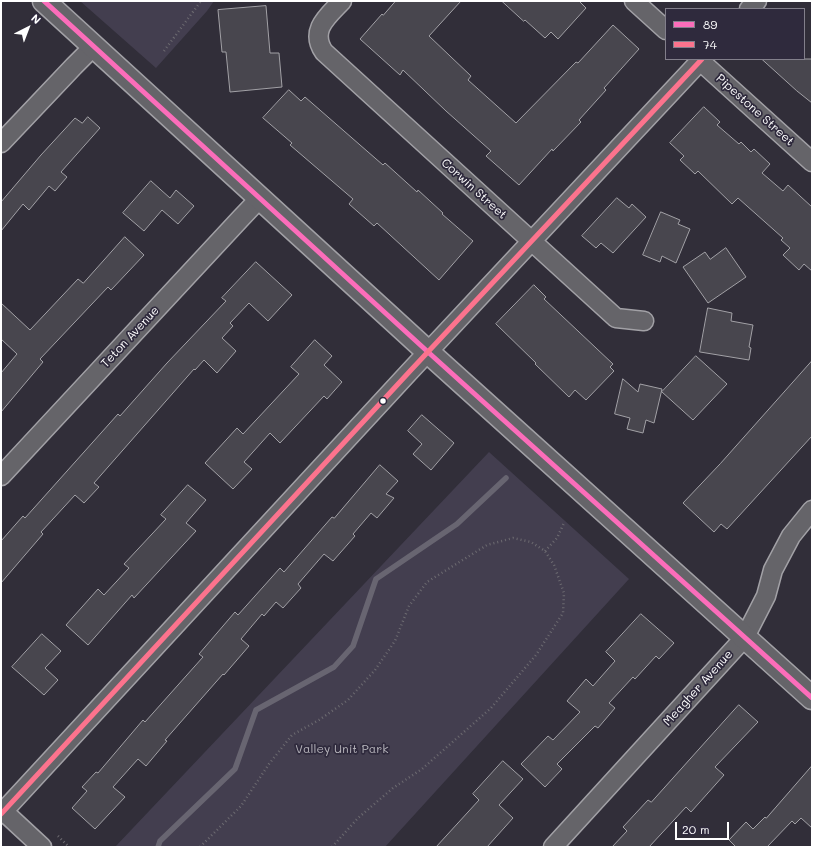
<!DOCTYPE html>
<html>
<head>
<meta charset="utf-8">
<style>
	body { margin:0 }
	#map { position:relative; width:813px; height:848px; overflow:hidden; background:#312e39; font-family:Mali,sans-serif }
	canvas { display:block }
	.frame { position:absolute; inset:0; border:2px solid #fff; pointer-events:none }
	.legend { position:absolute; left:665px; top:8px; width:140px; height:52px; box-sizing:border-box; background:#2f2a3d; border:1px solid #827f8b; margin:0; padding:5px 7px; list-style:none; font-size:12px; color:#fff }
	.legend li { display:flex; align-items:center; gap:8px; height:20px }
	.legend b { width:20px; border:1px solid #827f8b }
	.north { position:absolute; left:8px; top:8px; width:40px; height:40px; -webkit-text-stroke:3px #2f2a3d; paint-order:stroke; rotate:42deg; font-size:11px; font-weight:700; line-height:16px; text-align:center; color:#fff }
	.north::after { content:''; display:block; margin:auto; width:14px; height:18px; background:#fff; clip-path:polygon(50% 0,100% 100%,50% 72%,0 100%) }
	.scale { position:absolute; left:675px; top:822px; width:54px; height:18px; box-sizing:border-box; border:2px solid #fff; border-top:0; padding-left:5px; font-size:12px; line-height:14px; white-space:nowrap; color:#fff; -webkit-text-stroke:3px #2f2a3d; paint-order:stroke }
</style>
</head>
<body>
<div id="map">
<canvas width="813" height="848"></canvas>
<div class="frame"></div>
<ul class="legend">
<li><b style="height:5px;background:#fb6dba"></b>89</li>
<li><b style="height:5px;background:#fc738d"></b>74</li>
</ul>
<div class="north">N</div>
<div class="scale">20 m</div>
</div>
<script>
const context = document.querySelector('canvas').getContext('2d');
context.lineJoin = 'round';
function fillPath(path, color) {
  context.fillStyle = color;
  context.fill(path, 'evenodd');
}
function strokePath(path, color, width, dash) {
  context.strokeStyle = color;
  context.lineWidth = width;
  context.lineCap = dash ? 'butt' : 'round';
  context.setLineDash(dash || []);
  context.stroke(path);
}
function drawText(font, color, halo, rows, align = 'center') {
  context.font = font + ' Mali,sans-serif';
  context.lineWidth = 3.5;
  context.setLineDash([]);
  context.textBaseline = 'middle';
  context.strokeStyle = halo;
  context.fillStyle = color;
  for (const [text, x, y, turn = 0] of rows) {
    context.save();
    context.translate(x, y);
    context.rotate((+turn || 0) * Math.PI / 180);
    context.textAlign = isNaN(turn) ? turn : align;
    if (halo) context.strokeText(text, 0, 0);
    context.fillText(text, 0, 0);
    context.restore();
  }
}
fillPath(new Path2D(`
	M80,1H214L207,11L156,68Z
	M489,452L629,579L385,847H115Z`), '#433e4f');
strokePath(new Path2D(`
	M158,847L160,841L235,769L256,710L334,667L353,646L376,579L457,524L506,478`), '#686571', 5.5);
const building = new Path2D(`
	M396,1H461L429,36L471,76L468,80L516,123L576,62L578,63L613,25L639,49L604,88L606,90L579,120L581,122L553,151L552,149L519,185L486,156L491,151L446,111L403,70L400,75L360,39L382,14L383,15Z
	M502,1H579L586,8L558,39L551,32L545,38L525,20L524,21Z
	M266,6L270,53H279L282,87L230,92L226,52H222L218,10Z
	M762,59H812V103L797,91Z
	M289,90L301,101L305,97L383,165L385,163L417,192L418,190L443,213L442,214L473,241L439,280L377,223L374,226L349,204L353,199L290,145L292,143L263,118Z
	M704,107L720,122L717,125L739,144L741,142L751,152L754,149L770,164L762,173L783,191L788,185L812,207V271L804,264L799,270L783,255L790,248L781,240L783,238L738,198L732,204L698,171L695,174L680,160L684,156L670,143Z
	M88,117L100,128L61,172L67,177L55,191L49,186L29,210L23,204L1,231V202L41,155L75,118L82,123Z
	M151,181L170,198L176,190L194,206L178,224L162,210L144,231L123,213Z
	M617,198L629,208L632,204L646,217L613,253L601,243L596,248L582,236Z
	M661,212L680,220L678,224L690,229L676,263L662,256L660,262L643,255Z
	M125,237L144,255L111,290L108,287L40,359L43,362L1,412V373L17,354L1,339V303L30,330L78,279L83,283Z
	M726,248L746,277L708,303L683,267L705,252L710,259Z
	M256,262L292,295L268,321L249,303L230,323L233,326L222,338L236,351L217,373L204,360L195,370L194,369L94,483L99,487L84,503L75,495L41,532L43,534L1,583V541L23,516L25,518L118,414L120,416L167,363L226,301L222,298Z
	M534,285L546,297L544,299L613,364L610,367L614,371L586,400L575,390L569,397L535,364L536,363L496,324Z
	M708,308L732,313L731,321L753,325L749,347L751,348L749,360L700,352Z
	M315,340L332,356L324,365L342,382L327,399L324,396L280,443L270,433L244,462L252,469L233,489L205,463L237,428L243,434L299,374L291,367Z
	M696,356L727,384L693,420L662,392Z
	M812,361V436L727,529L721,524L714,532L683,503L720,464Z
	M623,379L638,392L640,384L662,389L654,423L646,420L643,433L627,429L630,418L615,414Z
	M422,415L454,443L431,470L413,454L422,444L408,431Z
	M380,465L398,481L386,494L394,498L377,518L371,513L353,534L355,536L333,561L324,554L298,584L301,588L283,608L276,602L264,616L262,614L241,639L249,646L224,675L223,674L165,740L167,741L146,766L138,759L113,787L125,797L95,829L72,808L87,791L82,787L96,772L98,773L143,720L145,722L203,657L199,654L235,612L238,615L280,568L284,572L332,517L334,518Z
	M188,485L206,500L186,523L196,531L134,598L132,595L88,645L66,625L98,589L104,595L129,568L124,564L166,519L161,515Z
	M641,614L674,643L659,659L656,656L635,679L633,677L609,703L615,708L598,728L595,726L557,764L562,769L545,787L521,764L548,736L553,740L580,712L567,701L586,679L593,686L615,661L606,652Z
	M42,634L61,651L45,668L58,680L44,695L12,667Z
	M739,705L758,722L715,767L724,775L691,812L686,807L649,847H612L627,831L623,827L648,800L651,802Z
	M503,761L523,779L499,805L513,818L487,847H436L479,800L473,794Z
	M812,766V828L801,818L795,824L792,821L767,847H736L729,840L746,822L753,829L765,817L766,818Z`);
fillPath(building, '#48464e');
strokePath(building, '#a2a1a6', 1);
const minor = new Path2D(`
	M342,1C328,16 309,30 324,52L616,318L644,321
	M634,1L666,30
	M749,9L757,1
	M698,59L812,162
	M1,143L74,66L93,47
	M1,476L241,218L260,198
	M1,809L42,847
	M1,814L411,370L702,59
	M553,847L745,637L766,596L773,570L791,536L812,510`);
const major = new Path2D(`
	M44,1L428,352L812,698`);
strokePath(minor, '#a2a1a6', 21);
strokePath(major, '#a2a1a6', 25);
strokePath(new Path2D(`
	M164,51L201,1
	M545,551L557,538L564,523
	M58,836L69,847
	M200,847L241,806L269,764L292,735L319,720L348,700L375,670L395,641L409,606L427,582L487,545L513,538L531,542L545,551L554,565L564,593L563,613L536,655L491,708L422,769L393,788L358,818L332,847`), '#6d6b71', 2.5, [1, 3]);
strokePath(minor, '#656469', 18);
strokePath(major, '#656469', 22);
strokePath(new Path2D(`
	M44,1L428,352L812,698`), '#fb6dba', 5);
strokePath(new Path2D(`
	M1,814L411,370L702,59`), '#fc738d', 5);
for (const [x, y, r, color] of [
	[383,401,3.5,"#fff"]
]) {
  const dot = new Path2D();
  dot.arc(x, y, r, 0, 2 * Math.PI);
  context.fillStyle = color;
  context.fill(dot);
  strokePath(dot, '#2f2a3d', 1.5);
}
drawText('12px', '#fff', '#2f2a3d', [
	["Pipestone Street",755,110,42],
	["Corwin Street",474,189,42],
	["Teton Avenue",130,337,-47],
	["Meagher Avenue",698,688,-48]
]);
drawText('12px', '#b5b3ba', '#2f2a3d', [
	["Valley Unit Park",342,749]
]);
</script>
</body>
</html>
